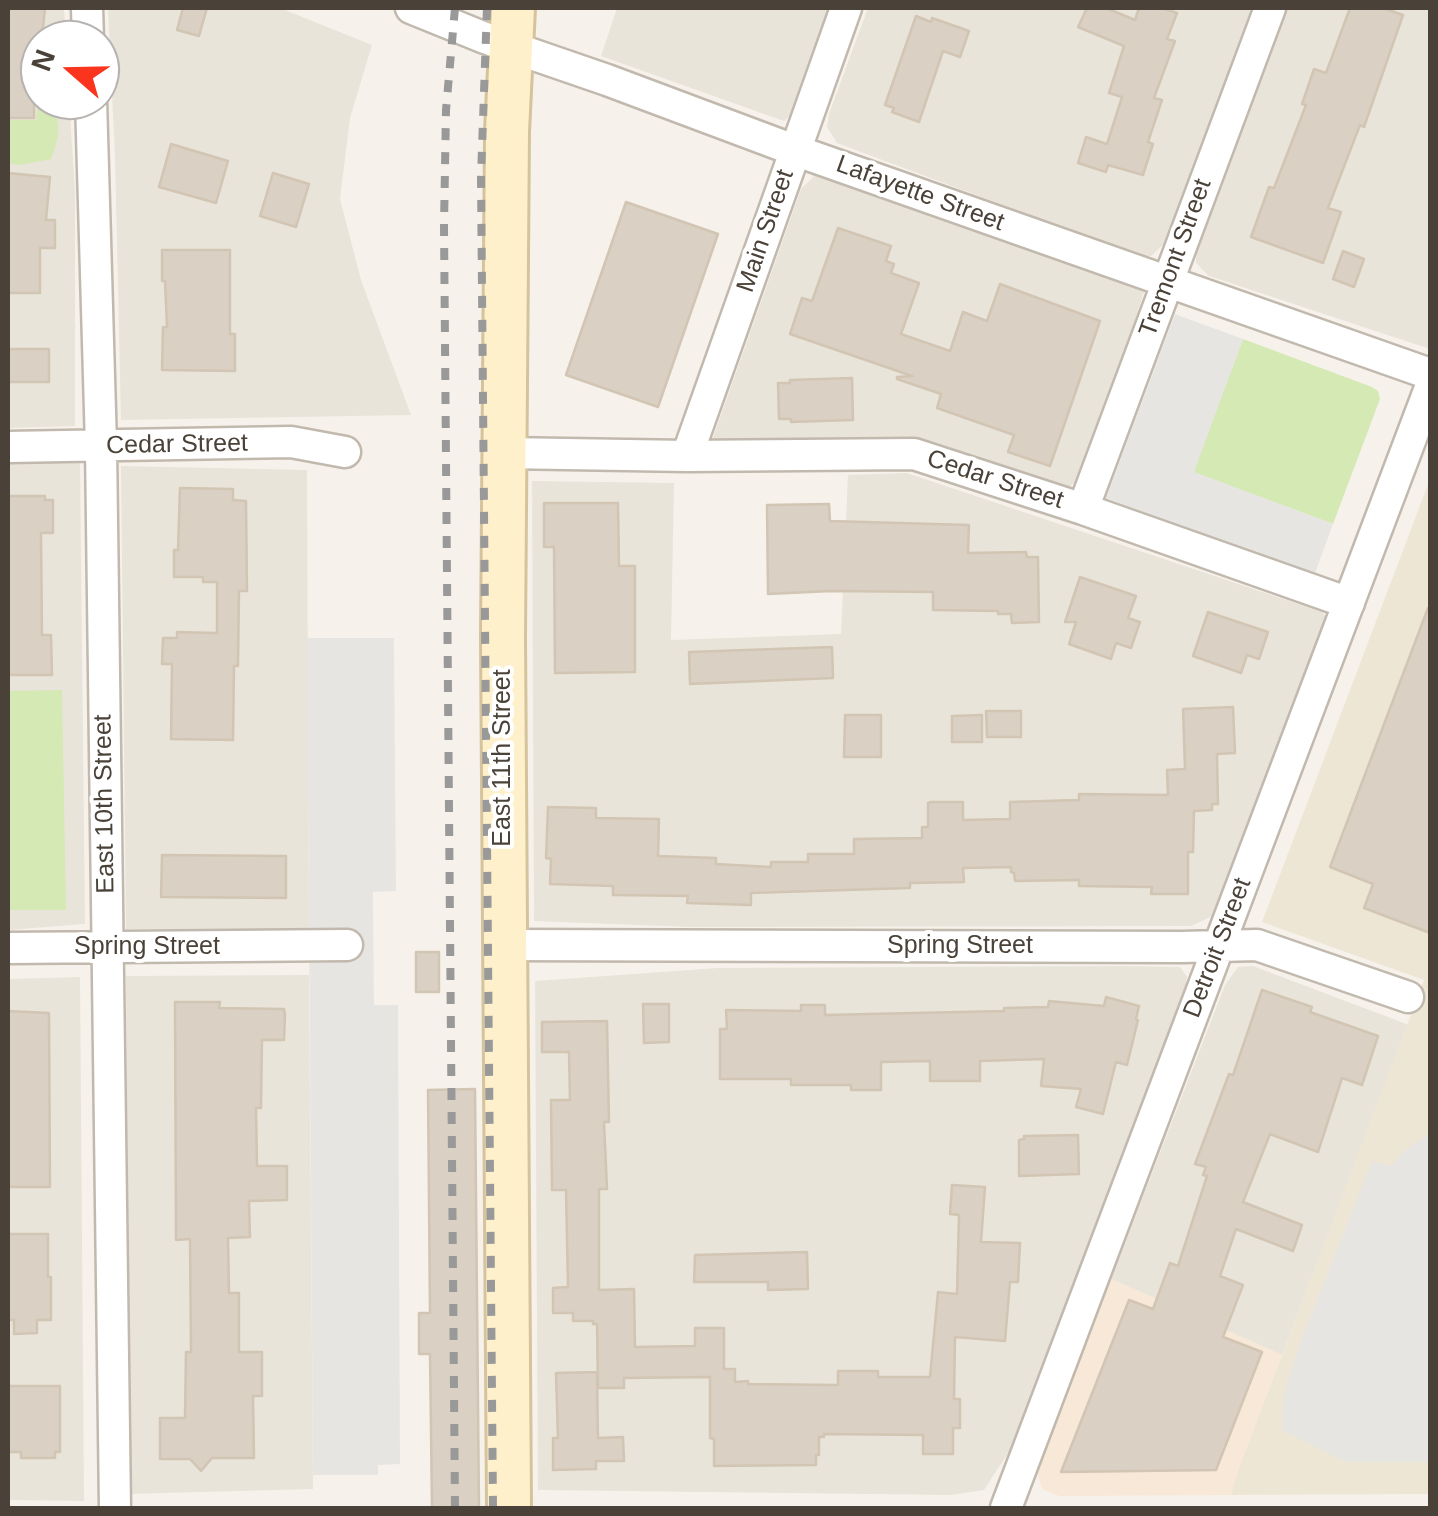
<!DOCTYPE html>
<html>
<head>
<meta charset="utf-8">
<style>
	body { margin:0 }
	#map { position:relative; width:1438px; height:1516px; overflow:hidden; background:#f6f2eb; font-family:Arial,sans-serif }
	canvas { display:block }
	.frame { position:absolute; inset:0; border:10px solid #4a4239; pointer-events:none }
	.north { position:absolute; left:20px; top:20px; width:100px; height:100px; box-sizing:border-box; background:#fff; border:2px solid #b7b3b0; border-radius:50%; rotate:290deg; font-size:28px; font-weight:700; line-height:40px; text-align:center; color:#4a4239 }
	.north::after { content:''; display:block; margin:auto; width:35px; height:45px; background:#fa341d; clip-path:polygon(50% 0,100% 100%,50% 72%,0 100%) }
</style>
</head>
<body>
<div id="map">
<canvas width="1438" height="1516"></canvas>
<div class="frame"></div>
<div class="north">N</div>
</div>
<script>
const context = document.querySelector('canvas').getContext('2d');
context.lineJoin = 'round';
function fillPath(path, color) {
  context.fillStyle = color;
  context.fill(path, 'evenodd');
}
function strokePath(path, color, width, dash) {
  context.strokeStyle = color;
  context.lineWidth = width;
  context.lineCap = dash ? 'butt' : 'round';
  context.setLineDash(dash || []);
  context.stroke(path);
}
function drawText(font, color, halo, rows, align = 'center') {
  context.font = font + ' Arial,sans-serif';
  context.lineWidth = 8;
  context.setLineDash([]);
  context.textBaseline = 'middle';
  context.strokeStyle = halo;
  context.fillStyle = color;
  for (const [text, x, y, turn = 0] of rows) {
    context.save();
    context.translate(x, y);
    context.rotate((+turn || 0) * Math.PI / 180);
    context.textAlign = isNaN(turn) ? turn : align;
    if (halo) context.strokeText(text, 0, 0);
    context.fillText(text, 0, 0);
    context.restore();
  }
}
fillPath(new Path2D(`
	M8,8H64L66,40H40V100H69L75,191V426L8,428Z
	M108,8H280L372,45L350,118L340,199L361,280L411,415L121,420L115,157Z
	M617,8H832L793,112L784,121L601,56Z
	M868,8H1254L1166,242L1151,256H1139L837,143L827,127L829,114Z
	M1287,8H1430V349L1209,276L1196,263V248Z
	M814,176L832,178L1130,281L1144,292L1134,324L1075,482L1066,490L946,446L893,437L751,445L711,443L801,189Z
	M80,462L85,924L8,930V463Z
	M121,466L307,470L309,929H126Z
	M907,473L1322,612L1328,619L1215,915L1191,926L690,927L534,921L532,481L674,483L671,640L841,634L848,475Z
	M1122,966L1180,967L1187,977L1184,1000L1012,1447L984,1490L951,1495L538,1490L535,981L718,968Z
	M1253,966L1409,1025L1282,1355L1111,1279L1225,985L1238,967Z
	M309,975L313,1489L128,1494L126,976Z
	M80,977L84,1501L8,1500V979Z`), '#e9e4d9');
fillPath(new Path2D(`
	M1111,1279L1282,1355L1231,1495L1059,1496L1042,1489L1036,1468Z`), '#f7e8d7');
fillPath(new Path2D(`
	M1430,479V1494L1231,1495L1239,1469L1424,980L1262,922Z`), '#eee6d5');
fillPath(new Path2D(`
	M47,100C63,123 60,135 51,159L20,165L8,163V120H36L38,103Z
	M1243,339L1372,387L1378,391L1380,399L1333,524L1193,472Z
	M62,690L66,910H8V691Z`), '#d4e9b4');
fillPath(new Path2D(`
	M1175,314L1243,339L1194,472L1333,524L1314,576L1106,498Z
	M307,638H394L396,891L373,892L374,1005H398L400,1464L378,1465V1475H313Z
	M1430,1133V1462H1346L1282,1430L1284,1394L1299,1346L1372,1161L1392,1166L1403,1152Z`), '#e7e5e2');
const building = new Path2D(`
	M8,8H45L40,58H34V118H8Z
	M183,8H207L199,36L177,30Z
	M1087,8H1106L1135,20L1139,8H1162L1177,13L1167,39L1175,41L1154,98L1162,100L1148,142L1153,144L1143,175L1108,165L1106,172L1078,163L1086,137L1107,144L1122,97L1109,93L1124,46L1078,27Z
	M1350,8H1383L1403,15L1364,127L1360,125L1328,208L1341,212L1323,263L1251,237L1269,187L1274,188L1306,105L1302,104L1314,69L1326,73Z
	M916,16L931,22L932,18L969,31L960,57L943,51L919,122L892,112L894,108L885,105Z
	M171,144L228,161L216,203L159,187Z
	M8,173L50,177L46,220H55V248H40V293H8Z
	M273,173L309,184L296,227L260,216Z
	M626,202L718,234L658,407L566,375Z
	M838,228L891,246L886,261L894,264L891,273L919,283L901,334L950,351L963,312L987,321L1000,284L1100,321L1050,466L1008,452L1014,435L937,408L941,394L897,379V377L912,376L790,334L802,298L812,301Z
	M162,250H230V334H235V371L162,370L163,327H167L165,281H162Z
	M1343,251L1364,259L1354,287L1333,279Z
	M8,349H49V382H8Z
	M852,378L853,420L791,422V419H779L778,383H790V380Z
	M180,488L233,489V500L246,501L247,591H239L238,666H234L233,740L171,739L172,664H162L163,638H177V632L217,633V582H203V577H174V550H178Z
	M8,496H45V500H53V533H41L42,635H51L52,675H8Z
	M544,503H618L619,566H635V672L555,673L554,547H544Z
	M829,504L830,521L969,525L968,553L1026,552L1027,557H1038L1039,622L1012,623L1011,614H998V611L933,610V592L831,591L768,594L767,505Z
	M1080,577L1136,596L1128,618L1140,622L1131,648L1116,643L1111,659L1069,644L1076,622H1065Z
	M1428,608H1430V933L1364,908L1373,884L1330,867Z
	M1208,612L1268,632L1259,659L1247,655L1241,673L1193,656Z
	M832,647L833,678L690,684L689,652Z
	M1233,707L1235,753L1217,754L1218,804H1212V810L1194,811L1193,852H1188V894H1151L1152,887L1079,886V880L1015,881L1014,873L1011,872V867L963,868L964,882L910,883V888L751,893V905L687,903L688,896L613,895V886L550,884L551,859L546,858L548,807L596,808V818L659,819L658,856L716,858V864L771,867V862H808V854H854V839L922,838V827H928V803L931,802H963V820L1010,819V802L1079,800V794L1168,795L1167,770L1185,769L1183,709Z
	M986,711H1021V737H987Z
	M845,715H881V757H844Z
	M982,715V742H952V716Z
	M162,855L286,856V898L161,897Z
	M416,952H439V992H416Z
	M1262,990L1312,1007L1310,1012L1378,1036L1362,1085L1342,1078L1318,1152L1270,1134L1243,1202L1302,1225L1293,1251L1236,1229L1220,1276L1243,1285L1223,1337L1262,1352L1216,1470L1061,1472L1129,1300L1153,1309L1170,1263L1178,1266L1207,1176L1203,1175L1206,1167L1195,1164L1229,1074L1233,1075Z
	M1106,997L1139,1006L1136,1019L1138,1020L1127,1065L1116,1062L1103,1114L1076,1107L1081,1089L1041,1086L1044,1059L980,1061V1081H930V1061L881,1062V1090H851V1085H791V1079H720V1029H727L726,1010L801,1011V1005H825V1015L1004,1011V1008L1048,1007L1049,1001L1104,1006Z
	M175,1002H220L219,1008L284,1009L285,1015L284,1040H262L261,1108H256L257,1166H287V1200L249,1201L250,1237L228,1238L229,1293H239V1352H262V1396H253L254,1458H212L201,1471L190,1459H160V1418H185L186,1352H191L190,1239L176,1240Z
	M643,1004H669V1042L644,1043Z
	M8,1011L49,1013L50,1187H8Z
	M607,1021L609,1122H604L607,1189H599V1290L634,1289L635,1347L695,1346V1328H724V1369H735V1382L748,1381V1384L838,1385V1371H878V1377H930L938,1292L957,1294L959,1215L950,1214L952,1185L985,1187L981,1242L1020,1243L1018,1282H1010L1005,1341L955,1337L954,1399H960V1428H953V1454H923V1435L824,1434V1437H819V1455H816V1465L714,1466V1439L710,1438V1377L624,1378V1388H598L597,1324H593V1321H573V1313H553V1288L568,1287L566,1190H552L551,1100H570L569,1052H542V1022Z
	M475,1089L479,1508H432L430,1354H419V1313H430L428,1090Z
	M1078,1135L1079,1174L1019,1176V1140L1024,1139V1136Z
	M8,1234H48V1277H51V1320H37V1333L14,1334V1320H8Z
	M807,1252L808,1289L768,1290V1282H694L695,1255Z
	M597,1372L598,1438L623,1437L624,1461H596V1469L553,1470V1438H558L556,1373Z
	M8,1386H60V1452H55V1458H21V1452H8Z`);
fillPath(building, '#dad0c3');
strokePath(building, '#d2c5b3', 2.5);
const street = new Path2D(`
	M87,8L88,40
	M411,8L485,38L607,80L794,150L1430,374
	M91,100L101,446L115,1508
	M8,447L291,442L345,452
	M505,453L687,456L914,454L1083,509L1349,603
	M687,456L846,8
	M1083,509L1270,8
	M504,945L1182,947L1257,945L1408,997
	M8,948L347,945
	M1006,1508L1430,388`);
const secondary = new Path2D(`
	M509,1508L503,636L507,131L513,8`);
strokePath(street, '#c1b9ad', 35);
strokePath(secondary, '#d5c39b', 48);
strokePath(street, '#fff', 30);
strokePath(secondary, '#fff0cc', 42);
strokePath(new Path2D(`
	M487,8L481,177L493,1508
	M455,1508L444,226L446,110L455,8`), '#999', 8, [12, 12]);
drawText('25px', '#4a4239', '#fff', [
	["Lafayette Street",920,194,20],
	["Main Street",766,231,-71],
	["Tremont Street",1176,258,-70],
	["Cedar Street",177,445,-1],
	["Cedar Street",995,480,18],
	["East 11th Street",503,758,-90],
	["East 10th Street",105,804,-91],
	["Spring Street",960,946],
	["Spring Street",147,947],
	["Detroit Street",1218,948,-69]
]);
</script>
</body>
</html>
